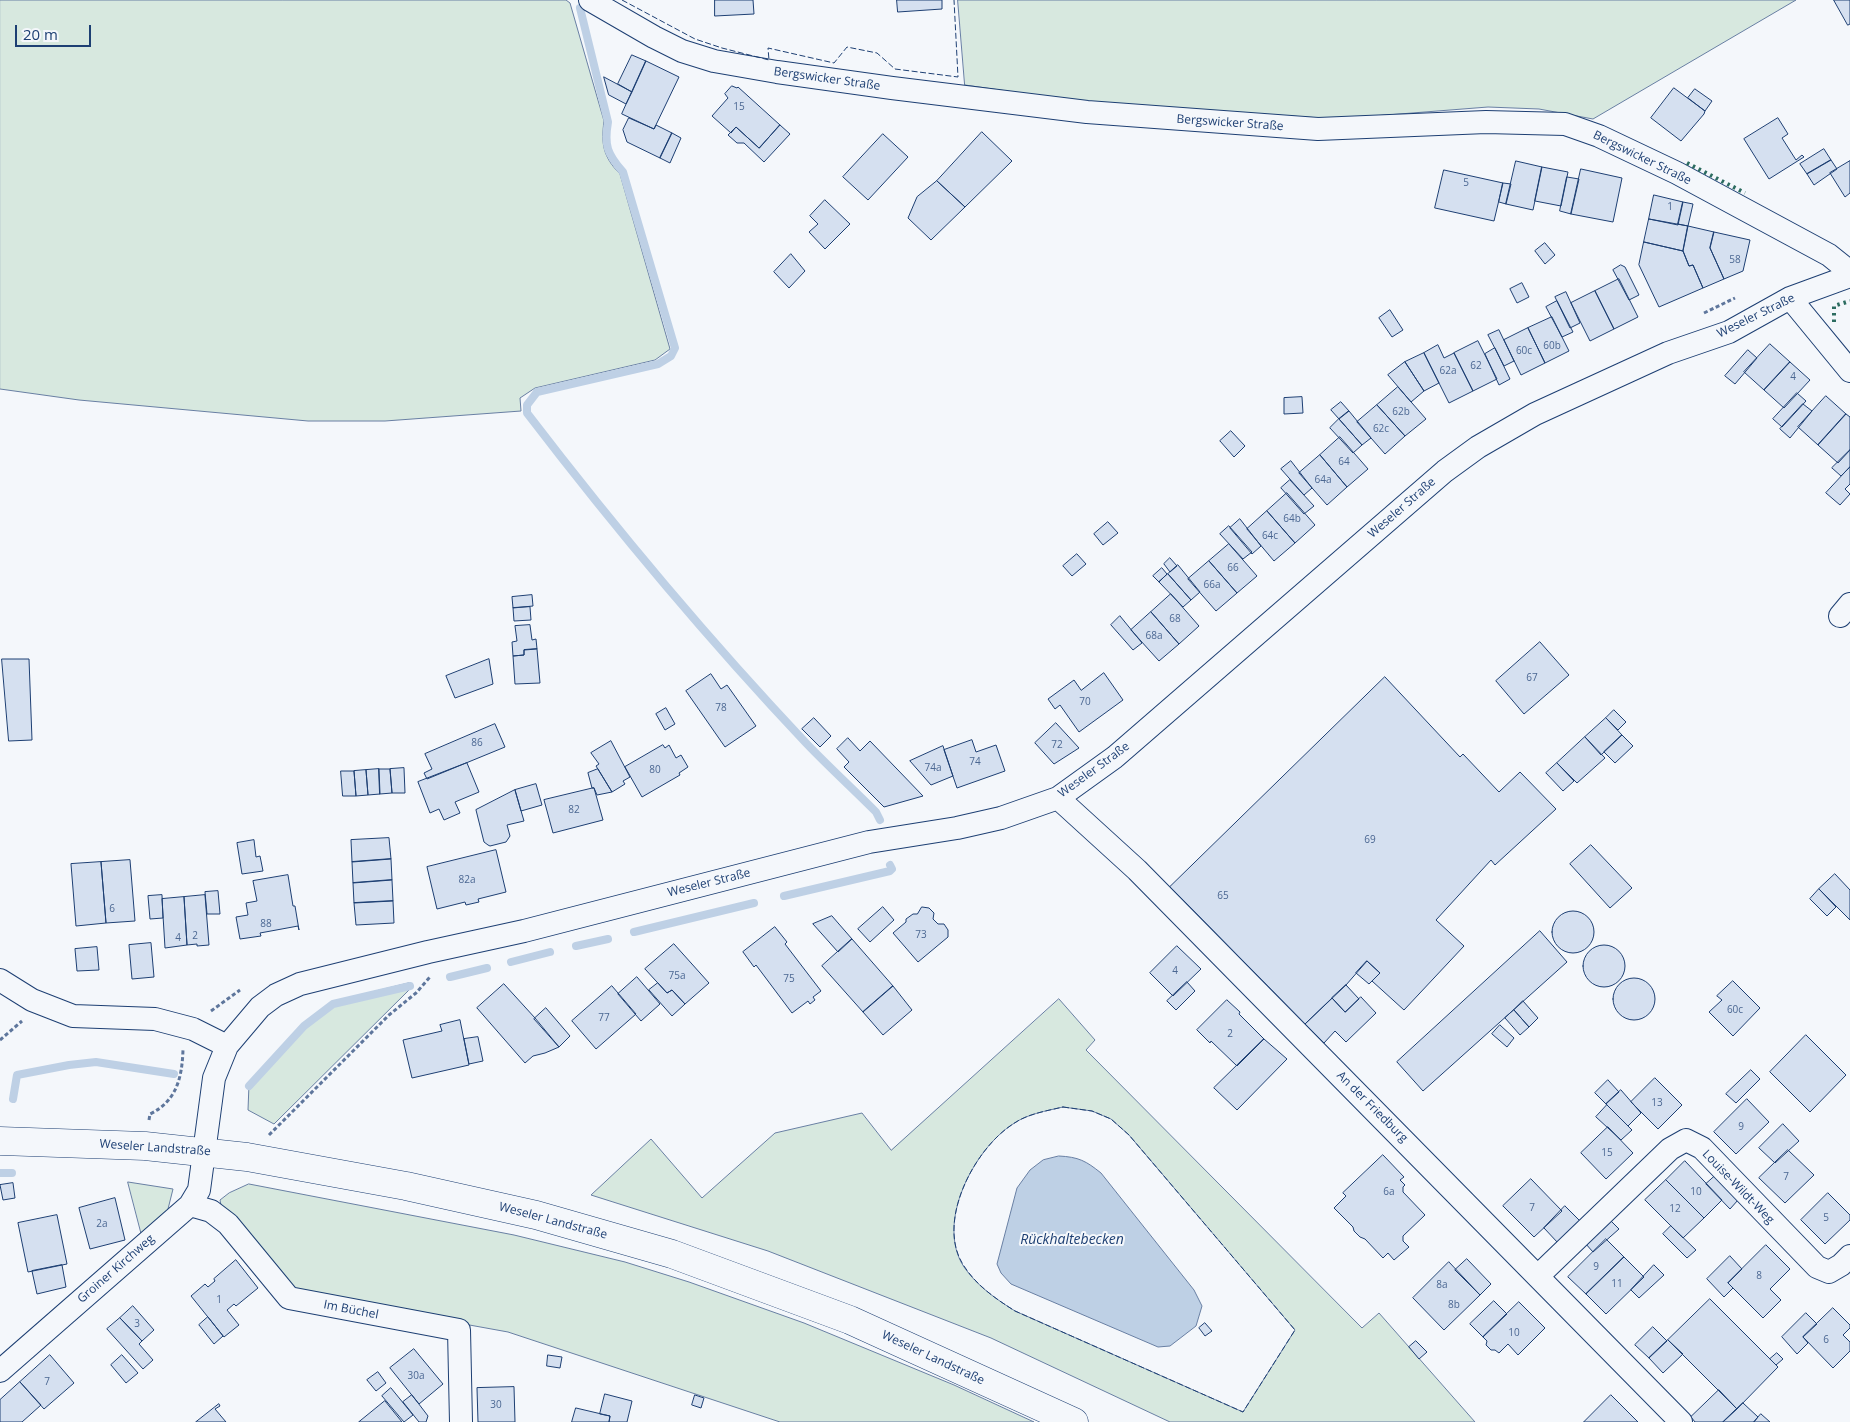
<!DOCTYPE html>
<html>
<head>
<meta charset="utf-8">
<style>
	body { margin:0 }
	#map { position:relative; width:1850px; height:1422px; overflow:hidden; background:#f4f7fb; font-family:"Open Sans",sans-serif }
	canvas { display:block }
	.scale { position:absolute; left:15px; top:25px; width:76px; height:22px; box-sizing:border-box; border:2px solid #1d3f73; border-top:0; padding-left:6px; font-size:15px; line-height:18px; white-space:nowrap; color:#1d3f73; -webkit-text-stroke:4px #f4f7fb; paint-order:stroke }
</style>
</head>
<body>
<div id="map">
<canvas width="1850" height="1422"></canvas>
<div class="scale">20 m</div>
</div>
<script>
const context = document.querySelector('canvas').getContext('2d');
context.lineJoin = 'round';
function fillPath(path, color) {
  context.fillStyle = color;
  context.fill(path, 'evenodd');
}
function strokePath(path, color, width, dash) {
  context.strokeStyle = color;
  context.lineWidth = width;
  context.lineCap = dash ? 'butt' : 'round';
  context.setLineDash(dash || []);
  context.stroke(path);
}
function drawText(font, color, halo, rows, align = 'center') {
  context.font = font + ' "Open Sans",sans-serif';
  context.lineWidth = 4;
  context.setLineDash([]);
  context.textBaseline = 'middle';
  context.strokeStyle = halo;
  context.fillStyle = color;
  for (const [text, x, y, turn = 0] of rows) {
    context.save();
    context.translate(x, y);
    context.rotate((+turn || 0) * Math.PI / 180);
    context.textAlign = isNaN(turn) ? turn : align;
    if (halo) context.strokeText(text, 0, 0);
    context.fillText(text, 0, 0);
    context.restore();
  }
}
const green = new Path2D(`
	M0,0H566L570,3L604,121C601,144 603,157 620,174L670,349L655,360L535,388L520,398L521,411L385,421H308L79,400L0,389Z
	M958,0H1796L1593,119L1539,109L1488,107L1336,119L1090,103L965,85Z
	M410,983L411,988L274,1124L248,1110L249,1084L303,1024L332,1002Z
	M1059,999L1095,1040L1086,1050L1362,1328L1379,1313L1475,1422H1170L991,1338L768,1251L591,1195L651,1139L702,1198L775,1133L862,1113L891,1150ZM1063,1107L1092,1111L1111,1119L1129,1135L1295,1330L1243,1412L1015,1311C996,1299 977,1286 964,1267C935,1223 974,1149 1013,1124C1027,1114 1046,1111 1063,1107Z
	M128,1182L173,1189L168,1209L142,1236Z
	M249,1184L514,1235L625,1262L689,1282L804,1323L954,1385L1034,1422H780L508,1332L293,1293L221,1205L220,1200L229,1193Z`);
fillPath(green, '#d7e8df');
strokePath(green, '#687fa3', 1);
const water = new Path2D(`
	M1059,1156C1079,1157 1086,1161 1101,1173L1194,1290L1202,1306L1196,1326L1170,1346L1158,1347L1011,1284L1001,1273L997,1264L1017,1188L1030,1170L1043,1160Z`);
fillPath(water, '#bed0e5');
strokePath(water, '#687fa3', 1);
strokePath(new Path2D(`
	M580,8L608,122C604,145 607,154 623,172L675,348L671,356L658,364L537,392L527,405V413C615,528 707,638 806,743C828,766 853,789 876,812L880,820
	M784,896L890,871L892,869L890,865
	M634,932L754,903
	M576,946L608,939
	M511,962L550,952
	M450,977L487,968
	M249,1086L304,1026L333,1004L410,986
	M13,1099L17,1075L69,1065L96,1062L174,1074
	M0,1173H12`), '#bed0e5', 8);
const building = new Path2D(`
	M715,0H753L754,14L715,16Z
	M897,0H942V9L898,12Z
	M1834,0H1850V24L1848,25Z
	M632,55L646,61L632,92L618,84Z
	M646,61L679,77L654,129L622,114Z
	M604,77L632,92L626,104L609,95Z
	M732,86L737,88L738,87L780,125L759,148L736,127L731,133L712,116L728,98L725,94Z
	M1674,88L1705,111L1704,114L1681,141L1651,118Z
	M1695,89L1712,101L1705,111L1688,98Z
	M629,118L654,129L656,125L672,133L660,158L627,142L623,130Z
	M1778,118L1788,134L1782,138L1796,160L1802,155L1804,157L1769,179L1744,139Z
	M780,125L790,134L764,162L744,143H737L728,135L736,127L759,148Z
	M982,132L1012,161L965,207L937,181Z
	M672,133L681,138L670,163L660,158Z
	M883,134L908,157L868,200L843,177Z
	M1824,149L1831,160L1807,174L1800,164Z
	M1831,160L1837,169L1814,185L1807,174Z
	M1516,161L1542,167L1533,210L1506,204Z
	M1850,161V193L1845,197L1830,173Z
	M1542,167L1568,172L1561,206L1535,201Z
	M1581,169L1622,178L1613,222L1571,214Z
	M1444,170L1503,183L1494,221L1435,208Z
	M1567,177L1579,179L1571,214L1560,211Z
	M937,181L965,207L931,240L908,218L917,197Z
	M1503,183L1511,184L1506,204L1499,202Z
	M1654,195L1683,202L1678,225L1649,219Z
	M825,200L850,224L825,249L809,232L818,224L810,216Z
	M1683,202L1693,204L1688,226L1678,224Z
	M1649,219L1688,226L1683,251L1644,242Z
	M1688,226L1714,232L1710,248L1724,279L1703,288L1693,265L1689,266L1683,251Z
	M1714,232L1750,240L1743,271L1724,279L1710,248Z
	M1644,242L1683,251L1689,266L1693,265L1703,288L1659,307L1639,265Z
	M1545,243L1555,255L1545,264L1535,251Z
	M791,254L805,271L789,288L774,272Z
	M1621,265L1625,267L1639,295L1629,300L1613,270Z
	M1619,279L1638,317L1614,329L1595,291Z
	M1522,283L1529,297L1517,303L1510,289Z
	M1595,291L1614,329L1590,341L1571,303Z
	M1566,292L1580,323L1570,328L1555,297Z
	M1557,301L1573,332L1562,337L1546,307Z
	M1390,310L1403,330L1392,337L1379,318Z
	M1552,317L1569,351L1545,363L1528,328Z
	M1528,328L1545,363L1521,375L1504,340Z
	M1499,330L1514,361L1504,366L1488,335Z
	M1478,341L1497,379L1473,391L1454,353Z
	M1770,344L1790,362L1764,390L1744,372Z
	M1438,345L1444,358L1454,353L1473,391L1449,403L1424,353Z
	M1495,348L1510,379L1499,385L1485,354Z
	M1748,350L1757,358L1735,384L1725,376Z
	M1424,353L1439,383L1424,391L1405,362Z
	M1405,362L1424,391L1411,402L1388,375Z
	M1790,362L1810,380L1784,408L1764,390Z
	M1398,387L1426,419L1405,436L1377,405Z
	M1797,393L1806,401L1782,427L1773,419Z
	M1826,396L1846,414L1818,445L1798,427Z
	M1302,397L1303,413L1284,414V398Z
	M1341,402L1349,411L1339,419L1331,410Z
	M1803,404L1812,411L1790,438L1780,429Z
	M1377,405L1405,436L1385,454L1357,422Z
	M1349,411L1371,438L1362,445L1339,419Z
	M1846,414L1850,417V450L1838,463L1818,445Z
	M1339,419L1362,445L1353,453L1330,428Z
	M1231,431L1245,446L1234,457L1220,441Z
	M1340,437L1368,469L1347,487L1320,455Z
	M1850,450V467L1841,476L1832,468Z
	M1320,455L1347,487L1327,505L1299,473Z
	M1291,461L1312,488L1304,495L1281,469Z
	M1850,467V484L1845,489L1850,494L1840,505L1826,493Z
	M1290,480L1314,506L1304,514L1281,488Z
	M1287,493L1315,525L1295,543L1267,511Z
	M1267,511L1295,543L1274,561L1247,529Z
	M1240,519L1261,546L1252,554L1230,528Z
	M1108,522L1118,533L1103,545L1094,534Z
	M1229,526L1252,552L1243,559L1220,534Z
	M1229,544L1257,576L1237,593L1209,561Z
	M1077,554L1086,564L1072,576L1063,566Z
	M1170,558L1177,566L1170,572L1164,564Z
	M1209,561L1237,593L1216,611L1188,579Z
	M1178,565L1200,592L1191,600L1168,574Z
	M1162,568L1167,574L1159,582L1153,576Z
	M1168,574L1191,600L1183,607L1159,582Z
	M1171,594L1199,626L1179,644L1151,612Z
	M532,595L533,606L513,608L512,597Z
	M530,607L531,620L514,621L513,608Z
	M1151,612L1179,644L1159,661L1131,630Z
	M1120,616L1142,643L1133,650L1111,625Z
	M530,625L532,640L536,639L537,649L524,650V655L513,656L512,642L517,641L515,626Z
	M1540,642L1569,675L1524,714L1496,681Z
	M537,649L540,683L515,684L513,656L524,655V650Z
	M2,659H29L32,740L9,741Z
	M489,659L493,684L455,698L446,676Z
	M1104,673L1123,700L1079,732L1060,705L1055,709L1048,699L1074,680L1081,690Z
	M711,674L721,689L727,685L756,726L725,747L686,691Z
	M1385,677L1460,757L1463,754L1499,792L1520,772L1556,809L1495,865L1491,860L1436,920L1464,946L1404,1010L1372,981L1380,973L1367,961L1346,985L1305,1024L1170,887Z
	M666,708L675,724L665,730L656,714Z
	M1614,710L1626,722L1618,730L1606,718Z
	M814,718L831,736L820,747L802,729Z
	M1606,718L1622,735L1601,755L1585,737Z
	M1056,723L1079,748L1054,764L1035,743Z
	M495,724L505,747L427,779L424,773L432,769L425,754Z
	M1622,735L1633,746L1615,763L1604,752Z
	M1585,737L1605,758L1577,783L1557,763Z
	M848,738L860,751L870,741L923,796L884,807L844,767L849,762L837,749Z
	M972,740L976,752L996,745L1005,771L957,788L944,750Z
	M611,741L630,777L623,781L625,784L612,792L596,766L599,764L591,753Z
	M663,745L665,748L669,745L676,758L681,755L688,767L679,773L680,775L642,797L625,767Z
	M943,746L953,776L931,785L910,761Z
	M467,763L479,792L455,802L460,813L444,820L439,809L430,813L418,782Z
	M1557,763L1574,781L1563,791L1546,773Z
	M404,768L405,793H392L390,769Z
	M379,769L380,794L368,795L366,770Z
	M379,769H390L392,793L380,794Z
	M598,769L612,792L597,795L594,788H592L588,773Z
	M366,770L368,795L356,796L354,771Z
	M341,771H354L356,796H343Z
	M536,784L542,805L521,811L515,790Z
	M594,788L603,820L553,833L544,800Z
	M515,790L524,821L507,825L510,836L506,842L490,846L488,845L484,842L476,810Z
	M389,838L391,859L352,862L351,840Z
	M254,840L256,857L260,856L263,871L242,874L237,843Z
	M1591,845L1632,888L1610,908L1570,864Z
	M496,850L506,892L478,899L479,902L466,905L465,902L437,909L427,867Z
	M391,859L392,880L353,883L352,862Z
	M130,860L135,921L106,923L101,862Z
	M101,862L106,923L76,926L71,864Z
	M1835,874L1850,890V920L1819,889Z
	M288,875L293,906H295L299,930L298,926L260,933L261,936L240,939L236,917L248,915L246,903L257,901L253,881Z
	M392,880L393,901L354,903L353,883Z
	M1819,889L1836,907L1827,916L1810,899Z
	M218,891L220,914H207L205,892Z
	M162,895L163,918L150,919L148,896Z
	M205,895L209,945L197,946V944L187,945L184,897Z
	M184,897L187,945L165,948L162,899Z
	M393,901L394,923L356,925L354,903Z
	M883,907L894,920L870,942L858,929Z
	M922,907L929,908L934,913L933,919L938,924H944L948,930V937L918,962L893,933L906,922V919L913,914H917Z
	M1552 932a21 21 0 1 1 42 0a21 21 0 1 1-42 0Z
	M832,916L852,939L838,952L813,924Z
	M775,927L787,942L785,944L821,991L813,997L815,1000L810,1004L808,1001L792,1013L756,965L754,967L743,952Z
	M1540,931L1567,962L1423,1091L1397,1062Z
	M852,939L893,986L863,1012L822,966Z
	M151,943L154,977L132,979L129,945Z
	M674,944L709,983L685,1004L672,990L667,993L645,969Z
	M1583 966a21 21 0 1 1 42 0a21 21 0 1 1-42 0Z
	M1177,946L1201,969L1173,996L1150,973Z
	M97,947L99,970L77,971L75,949Z
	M1367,961L1380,973L1369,984L1356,973Z
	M637,977L660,1004L641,1021L618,994Z
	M1613 999a21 21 0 1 1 42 0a21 21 0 1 1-42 0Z
	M1733,981L1760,1008L1733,1036L1709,1012L1722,1000L1717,996Z
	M1187,982L1195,991L1176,1010L1167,1001Z
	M658,983L667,993L672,990L685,1004L672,1016L649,990Z
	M504,984L535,1018L559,1047L545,1053L533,1056L525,1063L477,1008Z
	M1346,985L1359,999L1345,1012L1332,998Z
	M612,986L636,1014L596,1049L572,1021Z
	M893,986L912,1010L883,1035L863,1012Z
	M1361,997L1376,1013L1346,1042L1335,1031L1324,1043L1305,1024L1332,998L1345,1012Z
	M1227,1000L1240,1012L1239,1014L1264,1039L1237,1066L1211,1041L1210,1043L1197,1030Z
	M1523,1001L1538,1018L1529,1027L1514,1010Z
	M546,1008L570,1036L559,1047L534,1019Z
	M1514,1010L1529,1027L1520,1035L1505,1018Z
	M460,1020L469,1065L412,1078L403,1040L442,1031L440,1025Z
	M1500,1025L1514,1038L1507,1047L1492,1034Z
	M1806,1035L1846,1075L1810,1112L1770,1072Z
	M478,1037L483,1061L469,1064L464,1039Z
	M1264,1039L1287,1059L1237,1110L1214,1088Z
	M1751,1070L1760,1079L1736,1103L1726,1094Z
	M1655,1078L1682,1105L1658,1129L1631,1102Z
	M1608,1080L1619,1092L1606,1104L1595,1093Z
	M1621,1090L1641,1113L1628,1126L1606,1104Z
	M1747,1099L1769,1122L1736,1154L1714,1132Z
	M1607,1105L1632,1130L1621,1140L1596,1117Z
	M1783,1124L1799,1141L1775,1163L1759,1148Z
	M1608,1127L1633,1153L1606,1179L1581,1153Z
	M1788,1150L1814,1175L1785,1203L1759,1178Z
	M1383,1155L1404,1177L1400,1180L1405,1185L1403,1187V1192L1425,1215L1403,1236V1241L1409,1247L1394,1260L1388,1253L1383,1258L1365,1239L1360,1237L1354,1231L1353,1227L1334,1208L1346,1196L1343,1193Z
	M1685,1161L1722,1200L1704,1218L1666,1180Z
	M1715,1176L1738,1200L1730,1209L1706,1184Z
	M1531,1179L1562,1211L1534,1237L1503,1206Z
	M1666,1180L1704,1218L1683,1238L1645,1200Z
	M13,1183L15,1198L3,1200L0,1185Z
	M1828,1193L1850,1215V1220L1825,1244L1801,1220Z
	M115,1198L125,1240L90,1249L79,1208Z
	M1565,1206L1580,1221L1558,1243L1544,1228Z
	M57,1215L67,1264L28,1272L18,1223Z
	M1609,1219L1619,1229L1593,1252L1585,1243Z
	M1671,1226L1696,1250L1687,1258L1663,1234Z
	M1606,1239L1624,1257L1586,1294L1568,1277Z
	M1766,1245L1790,1269L1770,1289L1781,1300L1763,1318L1728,1283Z
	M1730,1256L1742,1269L1728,1283L1733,1288L1724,1297L1707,1279Z
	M1624,1257L1644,1277L1606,1314L1586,1294Z
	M1467,1259L1491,1284L1480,1295L1455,1270Z
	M236,1260L258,1288L236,1306L234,1304L227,1310L239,1325L224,1337L191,1296L205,1284L208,1287L215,1281L214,1279Z
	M1449,1262L1480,1295L1444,1330L1413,1298Z
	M62,1265L66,1287L37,1294L32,1271Z
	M1654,1265L1664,1275L1639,1298L1631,1290Z
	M1710,1299L1778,1367L1737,1409L1668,1340Z
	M1494,1301L1507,1314L1483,1337L1470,1324Z
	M1519,1302L1545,1328L1518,1355L1508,1344L1499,1353L1495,1350H1491L1486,1345L1487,1341L1483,1337Z
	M133,1306L154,1330L142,1341L120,1318Z
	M1833,1308L1850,1325V1328L1843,1335L1850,1342V1351L1833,1368L1803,1337Z
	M1806,1313L1817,1324L1803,1337L1808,1343L1797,1354L1782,1337Z
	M208,1317L223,1336L214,1344L199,1325Z
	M120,1318L142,1341L139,1344L153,1360L143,1369L107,1329Z
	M1205,1323L1212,1331L1205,1336L1199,1328Z
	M1653,1327L1667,1341L1649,1358L1635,1345Z
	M1668,1340L1683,1354L1663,1373L1649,1358Z
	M1416,1341L1427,1352L1419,1359L1409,1347Z
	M414,1349L443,1384L419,1404L390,1368Z
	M1777,1353L1783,1359L1776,1365L1770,1359Z
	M50,1355L74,1383L44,1409L20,1382Z
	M122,1355L138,1373L126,1383L111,1365Z
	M548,1355L562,1357L560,1368L547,1366Z
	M378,1372L386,1383L376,1391L367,1380Z
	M20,1382L41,1405L22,1422H0V1400Z
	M514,1387L515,1422H478L477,1388Z
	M391,1388L413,1415L404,1422L382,1396Z
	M1719,1390L1737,1409L1723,1422H1695L1691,1417Z
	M605,1394L632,1401L627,1422H609L610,1416L600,1414Z
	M412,1395L428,1416L426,1422H419L403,1402Z
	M695,1395L704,1398L701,1408L692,1405Z
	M1611,1395L1638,1422H1584Z
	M385,1401L402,1422H359Z
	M1743,1403L1758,1417L1754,1422H1723Z
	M219,1404L220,1406L215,1409L226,1422H196Z
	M576,1408L610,1416L609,1422H572Z
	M1761,1414L1770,1422H1754Z`);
fillPath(building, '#d5e0f0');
strokePath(building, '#1d3f73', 1);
const street = new Path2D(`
	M590,0L654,37L682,51L714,61L777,72L892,88L1087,112L1318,129L1486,122L1565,124L1599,136L1677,173L1829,255L1850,272
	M1790,298L1850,371
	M1840,616L1850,604
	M1058,798L1137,870L1681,1422
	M0,980L32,1000L73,1016L155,1019L193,1029L227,1046
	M190,1205L211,1211L228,1224L289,1298L459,1330L461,1422
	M1538,1276L1670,1149L1686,1140L1702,1148L1817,1267L1829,1272L1841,1265L1850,1256
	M0,1371L190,1205L199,1190L214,1078L227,1046L260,1007L276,995L300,984L428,952L524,931L869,842L957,828L1001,818L1058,798L1115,757L1445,471L1478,447L1535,414L1668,353L1729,332L1790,298L1850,276`);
const secondary = new Path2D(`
	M0,1141L145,1146L247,1157L406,1186L536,1215L672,1254L850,1320L1074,1422`);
strokePath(street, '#1d3f73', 24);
strokePath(secondary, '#1d3f73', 29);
strokePath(new Path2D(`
	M1704,313L1735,298
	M211,1011L240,990
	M0,1040L22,1021
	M149,1120L150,1114C177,1101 182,1077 183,1050
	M269,1135L389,1015L416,993L430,977`), '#5e769c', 3, [4, 2.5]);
strokePath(street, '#f4f7fb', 22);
strokePath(secondary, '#f4f7fb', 28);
strokePath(new Path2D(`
	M1687,163L1745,193
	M1834,322V306L1850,301`), '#2c6c60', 4, [2.5, 4]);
strokePath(new Path2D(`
	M622,0L695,39L722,48L769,60L768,48L834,63L847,47L877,53L895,69L958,77L954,0
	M1063,1107L1092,1111L1111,1119L1129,1135L1295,1330L1243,1412L1015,1311C996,1299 977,1286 964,1266C935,1223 974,1149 1013,1124C1027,1114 1046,1111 1063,1107Z`), '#1d3f73', 1, [6, 2.5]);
drawText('10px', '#4b6792', null, [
	["15",739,107],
	["5",1466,183],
	["1",1670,207],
	["58",1735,260],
	["60b",1552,346],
	["60c",1524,351],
	["62",1476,366],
	["62a",1448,371],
	["4",1793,377],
	["62b",1401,412],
	["62c",1381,429],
	["64",1344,462],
	["64a",1323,480],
	["64b",1292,519],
	["64c",1270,536],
	["66",1233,568],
	["66a",1212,585],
	["68",1175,619],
	["68a",1154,636],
	["67",1532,678],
	["70",1085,702],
	["78",721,708],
	["86",477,743],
	["72",1057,745],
	["74",975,762],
	["74a",933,768],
	["80",655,770],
	["82",574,810],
	["69",1370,840],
	["82a",467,880],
	["65",1223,896],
	["6",112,909],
	["88",266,924],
	["73",921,935],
	["2",195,936],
	["4",178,938],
	["4",1175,971],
	["75a",677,976],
	["75",789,979],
	["60c",1735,1010],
	["77",604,1018],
	["2",1230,1034],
	["13",1657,1103],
	["9",1741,1127],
	["15",1607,1153],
	["7",1786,1177],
	["6a",1389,1192],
	["10",1696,1192],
	["7",1532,1208],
	["12",1675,1209],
	["5",1826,1218],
	["2a",102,1224],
	["9",1596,1267],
	["8",1759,1276],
	["11",1617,1284],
	["8a",1442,1285],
	["1",219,1300],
	["8b",1454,1305],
	["3",137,1324],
	["10",1514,1333],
	["6",1826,1340],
	["30a",416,1376],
	["7",47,1382],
	["30",496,1405]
]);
drawText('12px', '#1d3f73', '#f4f7fb', [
	["Bergswicker Straße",827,79,8],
	["Bergswicker Straße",1230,123,4],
	["Bergswicker Straße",1642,158,26],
	["Weseler Straße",1756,316,-26],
	["Weseler Straße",1402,508,-41],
	["Weseler Straße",1094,770,-36],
	["Weseler Straße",709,883,-14],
	["An der Friedburg",1372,1107,45],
	["Weseler Landstraße",155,1148,4],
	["Louise-Wildt-Weg",1738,1187,46],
	["Weseler Landstraße",553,1221,15],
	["Groiner Kirchweg",116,1269,-41],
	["Im Büchel",351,1310,11],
	["Weseler Landstraße",933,1358,25]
]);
drawText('italic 14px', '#1d3f73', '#f4f7fb', [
	["Rückhaltebecken",1072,1240]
]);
</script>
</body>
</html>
